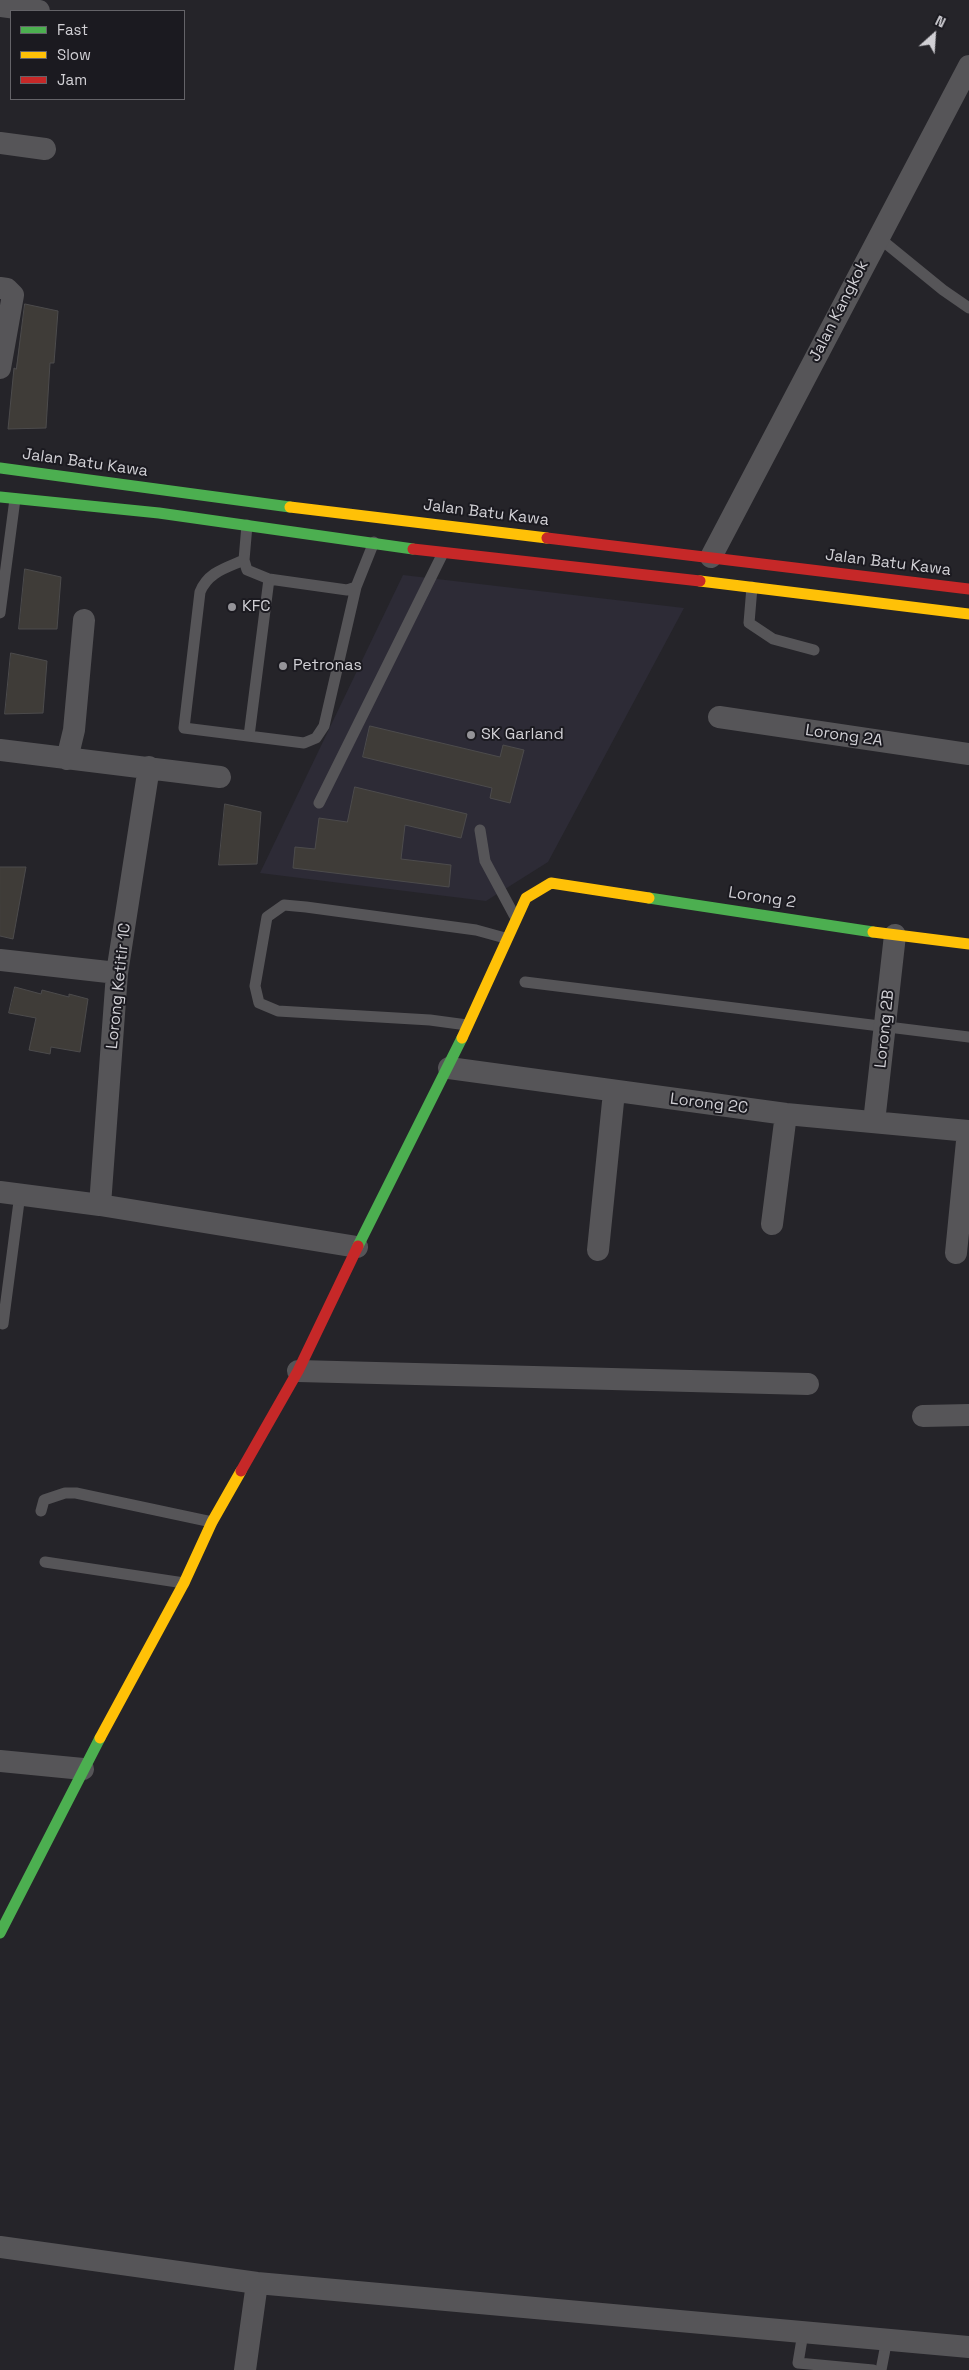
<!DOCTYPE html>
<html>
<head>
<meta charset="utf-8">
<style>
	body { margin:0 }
	#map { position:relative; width:969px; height:2370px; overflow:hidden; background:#252429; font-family:"Space Grotesk",sans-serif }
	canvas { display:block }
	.legend { position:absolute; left:10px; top:10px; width:175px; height:90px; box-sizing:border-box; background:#1b1a20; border:1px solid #646368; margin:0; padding:6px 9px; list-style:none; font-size:15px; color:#d1d0d5 }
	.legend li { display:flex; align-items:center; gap:10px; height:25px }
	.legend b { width:25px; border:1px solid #646368 }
	.north { position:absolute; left:909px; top:10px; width:50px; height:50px; -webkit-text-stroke:4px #1b1a20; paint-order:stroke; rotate:26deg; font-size:14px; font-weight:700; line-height:20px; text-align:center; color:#d1d0d5 }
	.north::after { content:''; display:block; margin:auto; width:18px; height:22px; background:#d1d0d5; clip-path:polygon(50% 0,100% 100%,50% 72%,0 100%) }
</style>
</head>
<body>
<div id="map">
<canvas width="969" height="2370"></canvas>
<ul class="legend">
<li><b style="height:6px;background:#4caf50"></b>Fast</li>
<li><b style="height:6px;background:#ffc107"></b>Slow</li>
<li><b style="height:6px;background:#c62828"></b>Jam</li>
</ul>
<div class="north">N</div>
</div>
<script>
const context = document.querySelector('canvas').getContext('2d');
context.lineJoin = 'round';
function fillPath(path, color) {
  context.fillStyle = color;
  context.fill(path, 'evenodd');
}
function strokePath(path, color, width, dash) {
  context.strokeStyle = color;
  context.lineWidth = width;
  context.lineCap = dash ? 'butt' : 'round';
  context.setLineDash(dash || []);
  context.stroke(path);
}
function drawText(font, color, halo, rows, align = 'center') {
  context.font = font + ' "Space Grotesk",sans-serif';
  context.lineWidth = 4;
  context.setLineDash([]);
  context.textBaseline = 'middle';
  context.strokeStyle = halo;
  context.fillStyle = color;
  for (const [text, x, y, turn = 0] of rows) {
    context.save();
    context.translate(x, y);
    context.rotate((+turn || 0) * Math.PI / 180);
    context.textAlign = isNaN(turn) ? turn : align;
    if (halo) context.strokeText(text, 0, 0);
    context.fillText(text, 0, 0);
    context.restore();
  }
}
fillPath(new Path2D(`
	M403,575L684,608L548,862L486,901L260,873Z`), '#2d2b36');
const building = new Path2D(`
	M25,304L58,311L54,363H50L46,428L8,429L14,368L16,369Z
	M25,569L61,577L57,629H19Z
	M11,653L47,661L43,713L5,714Z
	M370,726L500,757L503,745L524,750L510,803L490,798L492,788L363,757Z
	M355,787L467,814L461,838L405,825L401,859L451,865L449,887L293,868L295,847L315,849L319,818L347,822Z
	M225,804L261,812L257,864L219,865Z
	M0,867H26L13,939L0,936Z
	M15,987L41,994L42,990L69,997V994L88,999L80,1052L51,1047L50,1054L29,1050L36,1018L9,1013Z`);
fillPath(building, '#3f3c38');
strokePath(building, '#4c4b4c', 1);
strokePath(new Path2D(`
	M878,237L943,290L969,308
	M247,525L244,560L247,570L269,579L347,590L356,587L374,542
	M244,560C226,568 208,572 200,592L184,728L304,743L316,738L324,726L356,587
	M752,587L749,623L773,639L814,650
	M0,613L15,499
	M249,736L269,579
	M319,803L443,553
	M480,830L485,861L514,915
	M525,982L969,1037
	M467,1025L430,1020L278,1011L259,1003L255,986L267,917L284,905L306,907L476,930L505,938
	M3,1324L20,1194
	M41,1511L44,1500L65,1493H76L212,1522
	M45,1562L184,1583
	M803,2333L798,2363L873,2370
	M881,2370L887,2339`), '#565558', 11);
strokePath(new Path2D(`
	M0,6L39,11
	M0,143L45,149
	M0,288L7,289L13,295L0,368
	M711,557L969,66
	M719,717L969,754
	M0,750L220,777
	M67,759L74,730L84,620
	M0,960L117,973
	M449,1068L786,1114L969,1131
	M874,1122L895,935
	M0,1192L100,1205L357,1247
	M100,1205L117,973L149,767
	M772,1224L786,1114
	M598,1250L614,1092
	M956,1253L968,1131
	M298,1371L808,1384
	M923,1416L969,1415
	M0,1761L83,1769
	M0,2247L257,2283L969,2347
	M245,2370L257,2283`), '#565558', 22);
strokePath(new Path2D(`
	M0,468L290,507
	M0,497L159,513L413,549
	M649,898L873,932
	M358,1246L462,1038
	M0,1933L100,1738`), '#4caf50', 11);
strokePath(new Path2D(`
	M290,507L547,538
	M700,581L969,614
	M873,932L969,944
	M462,1038L526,898L551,883L649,898
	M100,1738L184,1583L212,1522L241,1471`), '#ffc107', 11);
strokePath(new Path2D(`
	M547,538L969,589
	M413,549L700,581
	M241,1471L298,1371L358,1246`), '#c62828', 11);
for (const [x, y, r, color] of [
	[232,607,5,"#959499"],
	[283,666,5,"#959499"],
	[471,735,5,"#959499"]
]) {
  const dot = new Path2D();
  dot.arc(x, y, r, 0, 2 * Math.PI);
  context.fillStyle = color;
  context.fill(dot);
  strokePath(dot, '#1b1a20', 2);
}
drawText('16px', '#d1d0d5', '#1b1a20', [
	["Jalan Kangkok",839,311,-63],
	["Jalan Batu Kawa",85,463,8],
	["Jalan Batu Kawa",486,513,7],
	["Jalan Batu Kawa",888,563,7],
	["Lorong 2A",844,736,8],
	["Lorong 2",762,898,9],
	["Lorong Ketitir 1C",119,986,-84],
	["Lorong 2B",885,1029,-84],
	["Lorong 2C",709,1104,7]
]);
drawText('16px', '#d1d0d5', '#1b1a20', [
	["KFC",242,607],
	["Petronas",293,666],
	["SK Garland",481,735]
], 'left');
</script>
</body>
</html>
